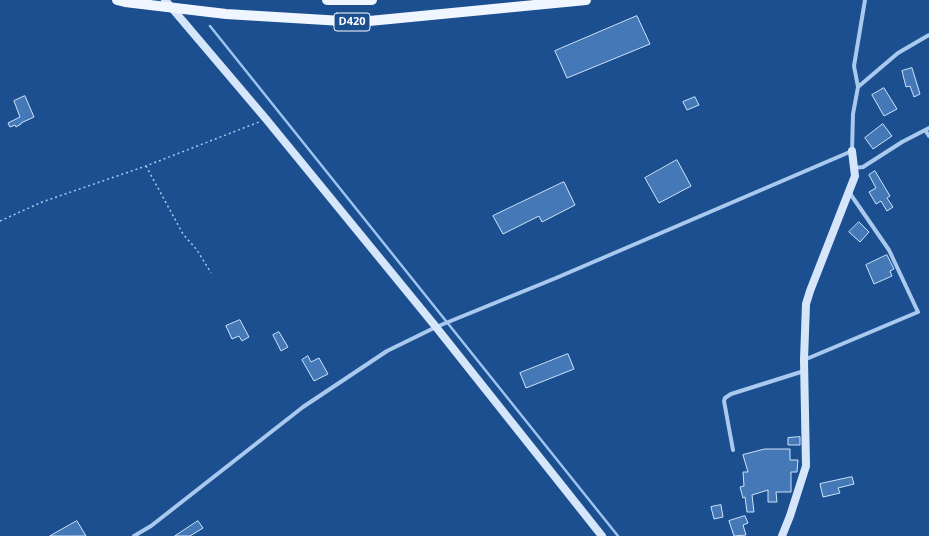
<!DOCTYPE html>
<html>
<head>
<meta charset="utf-8">
<style>
	body { margin:0 }
	canvas { display:block; background:#1b4f8f }
</style>
</head>
<body>
<canvas width="929" height="536"></canvas>
<script>
const context = document.querySelector('canvas').getContext('2d');
context.lineJoin = 'round';
function strokePath(path, color, width, dash) {
  context.strokeStyle = color;
  context.lineWidth = width;
  context.lineCap = dash ? 'butt' : 'round';
  context.setLineDash(dash || []);
  context.stroke(path);
}
function fillPath(path, color) {
  context.fillStyle = color;
  context.fill(path, 'evenodd');
}
function drawText(font, color, halo, rows, align = 'center') {
  context.font = font + ' "Open Sans",sans-serif';
  context.lineWidth = 4;
  context.setLineDash([]);
  context.textBaseline = 'middle';
  context.strokeStyle = halo;
  context.fillStyle = color;
  for (const [text, x, y, turn = 0] of rows) {
    context.save();
    context.translate(x, y);
    context.rotate((+turn || 0) * Math.PI / 180);
    context.textAlign = isNaN(turn) ? turn : align;
    if (halo) context.strokeText(text, 0, 0);
    context.fillText(text, 0, 0);
    context.restore();
  }
}
strokePath(new Path2D(`
	M210,26L618,536`), '#9cc4f0', 2.5);
const building = new Path2D(`
	M637,16L650,44L567,78L555,51Z
	M912,68L920,94L914,97L910,86L906,87L902,71Z
	M884,88L897,109L884,116L872,95Z
	M25,96L34,117L21,123V124L16,127L15,125L10,127L8,123L20,117L14,101Z
	M695,97L699,105L687,110L683,102Z
	M883,124L892,136L873,149L865,138Z
	M677,160L691,186L659,203L645,178Z
	M875,171L890,196L887,198L893,207L887,211L881,201L876,204L869,192L876,188L869,175Z
	M564,182L575,205L542,222L539,216L503,234L493,216Z
	M859,222L869,232L860,242L849,232Z
	M887,255L894,269L890,271L892,276L874,284L866,265Z
	M240,320L249,337L242,341L239,336L232,339L226,326Z
	M279,332L288,347L281,351L273,335Z
	M568,354L574,369L526,388L520,373Z
	M308,356L311,362L319,358L328,374L314,381L302,360Z
	M800,437V445H788V438Z
	M765,449H790V460H798L797,472H791V492H776L777,502H768V490L752,495L754,512H747L745,497L743,498L740,487L744,486L743,472H748L743,455Z
	M852,477L854,484L838,488L840,493L823,497L820,484Z
	M721,505L723,517L714,519L711,507Z
	M745,516L748,523L743,525L746,535L734,536L729,521Z
	M77,521L86,536H50Z
	M198,521L203,528L190,536H175Z`);
fillPath(building, '#4478b7');
strokePath(building, '#cfe3fa', 1);
strokePath(new Path2D(`
	M146,166L183,234L197,250L211,273
	M0,221L42,202L146,166L259,122`), '#a9c9ee', 1.5, [2, 3]);
strokePath(new Path2D(`
	M858,87L854,66L865,0
	M925,130L929,136
	M854,168L863,167L902,142L929,128
	M804,360L918,312L889,250L849,192
	M733,450L724,401L725,398L731,394L804,371
	M134,536L151,526L303,407L387,351L436,327L556,278L852,151L853,114L858,87L898,53L929,35`), '#a9c9ee', 4);
strokePath(new Path2D(`
	M165,0L266,119L436,327L602,536
	M782,536L790,516L806,466L804,360L806,304L810,291L855,176L852,151`), '#d6e6fa', 8);
strokePath(new Path2D(`
	M117,0L125,2L226,14L359,22L586,0
	M327,0H372`), '#f0f6ff', 10);
for (const [x, y, w] of [
	[352,22,36]
]) {
  const box = new Path2D();
  box.roundRect(x - w / 2, y - 9, w, 18, 3);
  context.fillStyle = '#1b4f8f';
  context.fill(box);
  strokePath(box, '#fff', 1);
}
drawText('bold 11px', '#fff', null, [
	["D420",352,22]
]);
</script>
</body>
</html>
